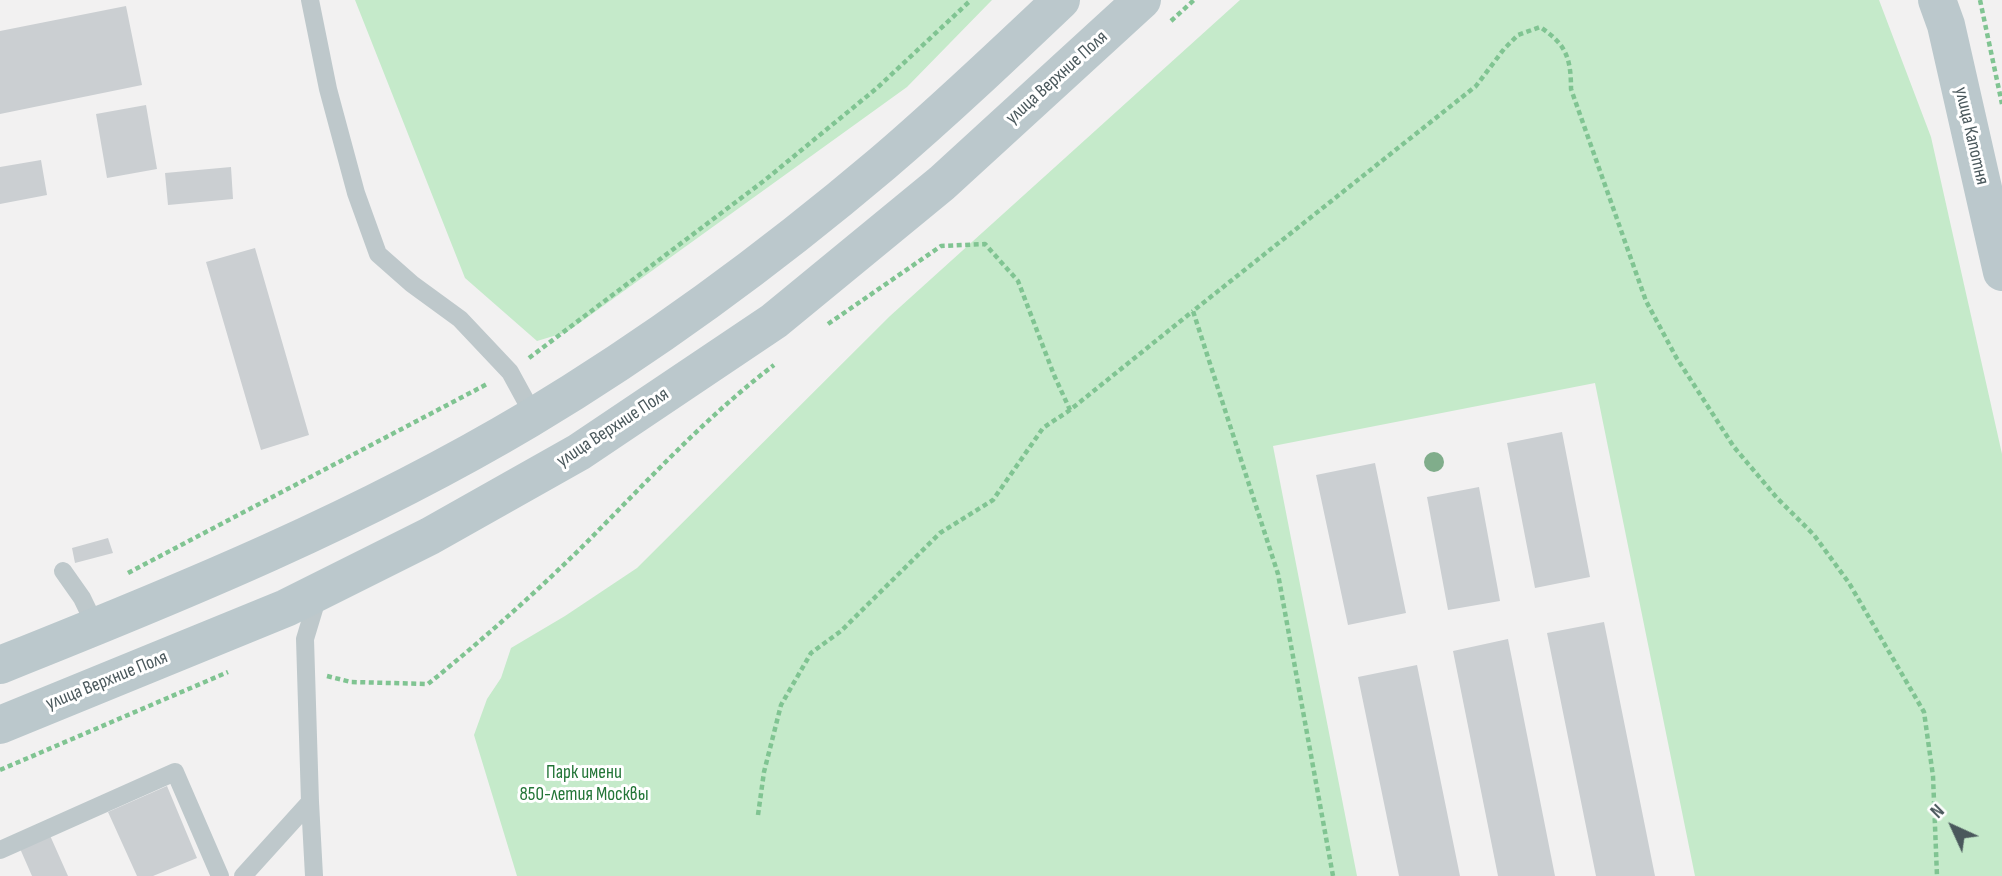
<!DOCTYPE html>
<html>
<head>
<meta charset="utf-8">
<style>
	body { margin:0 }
	#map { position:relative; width:2002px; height:876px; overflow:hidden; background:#f2f1f1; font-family:"Sofia Sans Condensed",sans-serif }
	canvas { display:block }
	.north { position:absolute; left:1918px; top:792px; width:70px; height:70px; -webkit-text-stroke:5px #fff; paint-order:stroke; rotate:315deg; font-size:19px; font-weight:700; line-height:28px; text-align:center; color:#4a585c }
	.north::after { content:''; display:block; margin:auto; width:24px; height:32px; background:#4a585c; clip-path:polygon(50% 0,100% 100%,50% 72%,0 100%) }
</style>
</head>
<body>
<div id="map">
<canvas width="2002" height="876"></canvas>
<div class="north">N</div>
</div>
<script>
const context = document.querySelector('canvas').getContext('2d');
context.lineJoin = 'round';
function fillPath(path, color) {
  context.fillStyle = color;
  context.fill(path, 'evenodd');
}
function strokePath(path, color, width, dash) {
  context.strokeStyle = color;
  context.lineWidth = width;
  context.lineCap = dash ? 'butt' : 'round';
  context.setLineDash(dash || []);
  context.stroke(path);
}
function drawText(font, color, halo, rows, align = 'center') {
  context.font = font + ' "Sofia Sans Condensed",sans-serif';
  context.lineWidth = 6;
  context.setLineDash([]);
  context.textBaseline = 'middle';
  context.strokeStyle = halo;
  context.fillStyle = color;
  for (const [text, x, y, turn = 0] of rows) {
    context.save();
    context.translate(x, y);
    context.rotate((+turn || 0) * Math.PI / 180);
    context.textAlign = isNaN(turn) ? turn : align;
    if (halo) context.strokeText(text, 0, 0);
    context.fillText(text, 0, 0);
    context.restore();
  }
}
fillPath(new Path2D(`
	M355,0H992L907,87L567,332L537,341L465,278Z
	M1240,0H1879L1931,137L2002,454V876H1695L1595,383L1273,446L1357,876H517L474,735L487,699L501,678L511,648L565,616L637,568L890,316Z`), '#c5eaca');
fillPath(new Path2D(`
	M126,6L142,85L0,114V31Z
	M146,105L157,169L107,178L96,114Z
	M41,160L47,195L0,204V167Z
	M231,167L233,199L168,205L165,173Z
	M255,248L309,435L261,450L206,262Z
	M1562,432L1590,577L1535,588L1507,443Z
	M1375,463L1406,613L1348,625L1316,475Z
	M1479,487L1500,601L1448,610L1427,497Z
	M108,538L113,553L75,563L72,548Z
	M1604,622L1655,876H1596L1547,633Z
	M1508,639L1555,876H1498L1453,651Z
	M1417,665L1460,876H1399L1358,677Z
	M167,786L197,858L153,876H137L108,812Z
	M48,831L68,876H32L18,844Z`), '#cbcfd2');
strokePath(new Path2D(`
	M1980,0L2002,104
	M1171,21L1194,0
	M828,324L941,246L985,244L1018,281L1054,375L1070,410
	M529,358L765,180L877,88L971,0
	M128,573L489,383
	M327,676L351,682L428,684C480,642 532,596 580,549C643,486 703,419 774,365
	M0,770L228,672
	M758,815L764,772L781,705L811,653L841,631L940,533L993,500L1043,428L1070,410L1193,311
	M1333,876L1278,574L1193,311L1476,86L1504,49L1518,35L1540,27C1566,44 1571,58 1571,89L1646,301L1676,357L1734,447L1777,498L1814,535L1849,583L1924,712L1933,776L1937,876`), '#80c492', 4.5, [5, 3.5]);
strokePath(new Path2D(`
	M310,0L328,89L356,193L378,254L412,284L460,319L510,372L534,416
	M63,571L82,598L96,627
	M310,802L314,876
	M0,850L175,772L220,876
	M243,876L310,802L305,639L318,596`), '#bec8cb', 18);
strokePath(new Path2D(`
	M1937,0L1946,25L2002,272
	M0,665C181,593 361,519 529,419C654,344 772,257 883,163C944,111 1003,55 1061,0
	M0,725L286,608L430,536L579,452L774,321L942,183L1142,0`), '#bbc8cc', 38);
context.fillStyle = '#80ad8b';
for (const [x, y] of [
	[1434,462]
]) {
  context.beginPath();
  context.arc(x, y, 10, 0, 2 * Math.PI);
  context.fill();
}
drawText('19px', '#4a585c', '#fff', [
	["улица Верхние Поля",1057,78,-42],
	["улица Капотня",1971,136,77],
	["улица Верхние Поля",613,428,-33],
	["улица Верхние Поля",107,681,-22]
]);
drawText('19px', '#237537', '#fff', [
	["Парк имени",584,773],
	["850-летия Москвы",584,795]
]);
</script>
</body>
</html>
